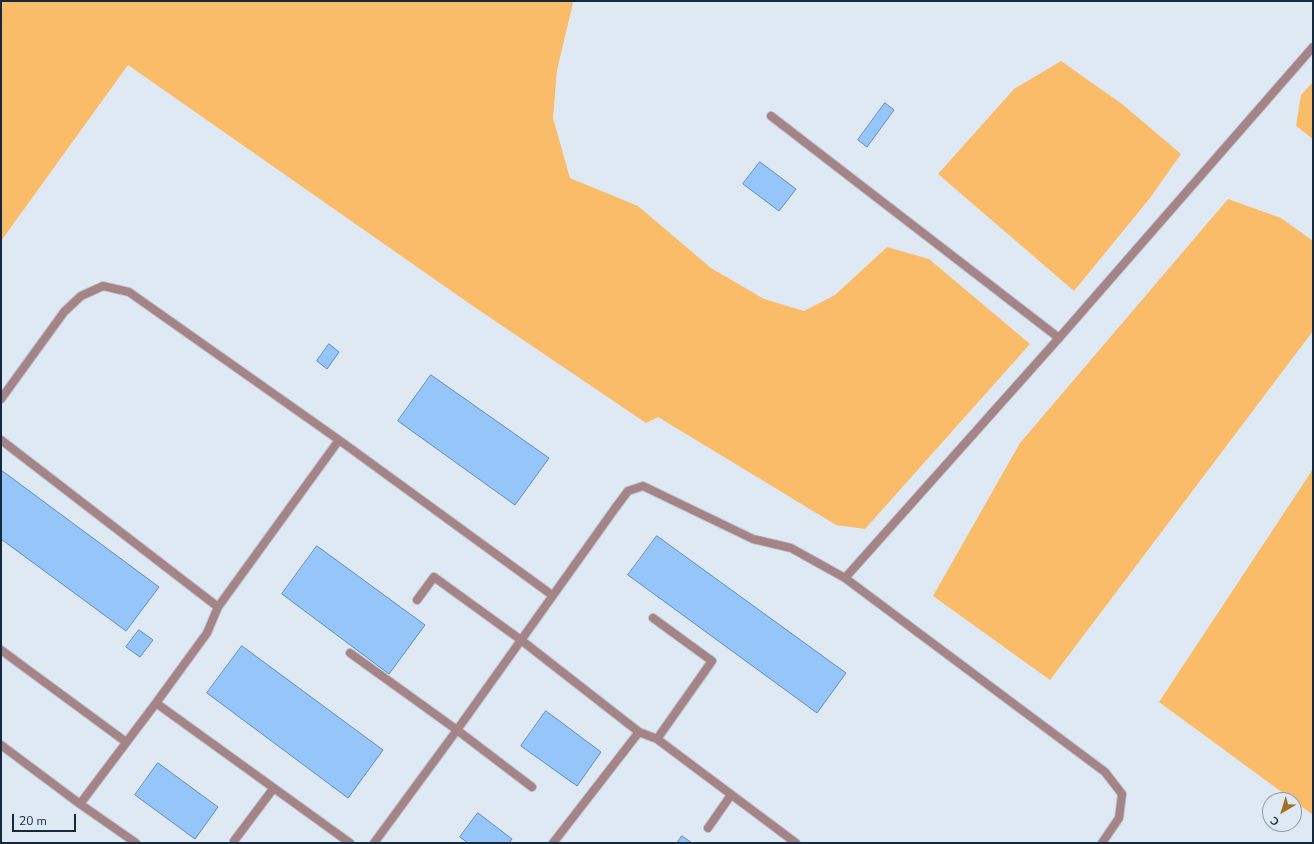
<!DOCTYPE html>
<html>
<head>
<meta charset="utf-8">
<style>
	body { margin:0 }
	#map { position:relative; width:1314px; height:844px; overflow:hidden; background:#dfe9f4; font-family:"Nunito Sans",sans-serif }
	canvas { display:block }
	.frame { position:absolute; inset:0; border:2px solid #15283c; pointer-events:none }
	.north { position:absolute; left:1262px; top:792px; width:40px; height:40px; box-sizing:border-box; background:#dfe9f4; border:1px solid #8e9caa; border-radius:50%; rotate:218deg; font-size:11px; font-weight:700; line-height:16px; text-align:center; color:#15283c }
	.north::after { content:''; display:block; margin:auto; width:14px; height:18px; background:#a47129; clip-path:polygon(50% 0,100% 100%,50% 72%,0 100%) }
	.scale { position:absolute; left:12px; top:814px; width:64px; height:18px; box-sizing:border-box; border:2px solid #15283c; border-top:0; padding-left:5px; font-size:12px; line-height:14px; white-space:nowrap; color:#15283c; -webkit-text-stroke:3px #dfe9f4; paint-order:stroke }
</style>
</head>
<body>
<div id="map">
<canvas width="1314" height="844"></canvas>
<div class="frame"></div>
<div class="north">С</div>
<div class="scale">20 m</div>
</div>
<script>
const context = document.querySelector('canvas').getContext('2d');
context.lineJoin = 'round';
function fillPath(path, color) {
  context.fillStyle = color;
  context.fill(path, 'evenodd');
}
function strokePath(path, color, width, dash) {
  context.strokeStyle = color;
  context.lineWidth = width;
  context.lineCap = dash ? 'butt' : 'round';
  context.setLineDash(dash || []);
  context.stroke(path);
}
fillPath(new Path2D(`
	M1,1H570L573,3L557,70L553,118L570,178L638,206L711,268L764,299L804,311L835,295L887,247L929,259L1030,344L865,529L836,525L658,417L646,423L470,304L128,65L1,241Z
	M1061,61L1122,104L1181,154L1150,198L1074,291L938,174L1014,89Z
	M1313,82V139L1296,126L1301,95Z
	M1228,199L1281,218L1313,241V331L1050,680L933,596L1020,443Z
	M1313,469V815L1159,702Z`), '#fbbc6a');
const building = new Path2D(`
	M885,103L894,110L867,147L858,140Z
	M760,162L796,189L779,211L743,184Z
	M329,344L339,352L327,369L317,361Z
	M431,375L549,458L515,505L398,421Z
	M1,470L159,587L126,631L1,539Z
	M657,536L846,673L817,713L628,575Z
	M317,546L425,625L389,674L282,594Z
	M139,630L153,640L140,657L126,647Z
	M242,646L383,750L348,798L207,693Z
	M546,711L601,752L577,786L521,746Z
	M158,763L218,807L195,839L135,795Z
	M478,813L512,839L509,843H468L460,837Z
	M682,836L692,843H677Z`);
fillPath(building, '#96c5fa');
strokePath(building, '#5f8cbe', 1);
const lane = new Path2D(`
	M771,116L1059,338
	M1,399L64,312L81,296L103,286L129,292L339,440L552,595
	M1,440L218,607
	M845,578L1105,772L1122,794L1119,818L1102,843
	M417,600L434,577L521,640L639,732L657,739L796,843
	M653,618L712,661L657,739
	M1,650L126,742
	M350,653L457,730L532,787
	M156,703L350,843
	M1,745L80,804L136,843
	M80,804L156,703L207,633L218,607L339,440
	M708,828L731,795
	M234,841L273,789
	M374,843L457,730L616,507
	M553,843L639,732`);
const street = new Path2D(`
	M616,507L628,491L643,486L753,539L791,548L845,578L1059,338L1313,47`);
strokePath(lane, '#bbc6d3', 10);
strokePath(street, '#bbc6d3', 10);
strokePath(lane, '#a58487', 8);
strokePath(street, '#a58487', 8);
</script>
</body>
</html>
